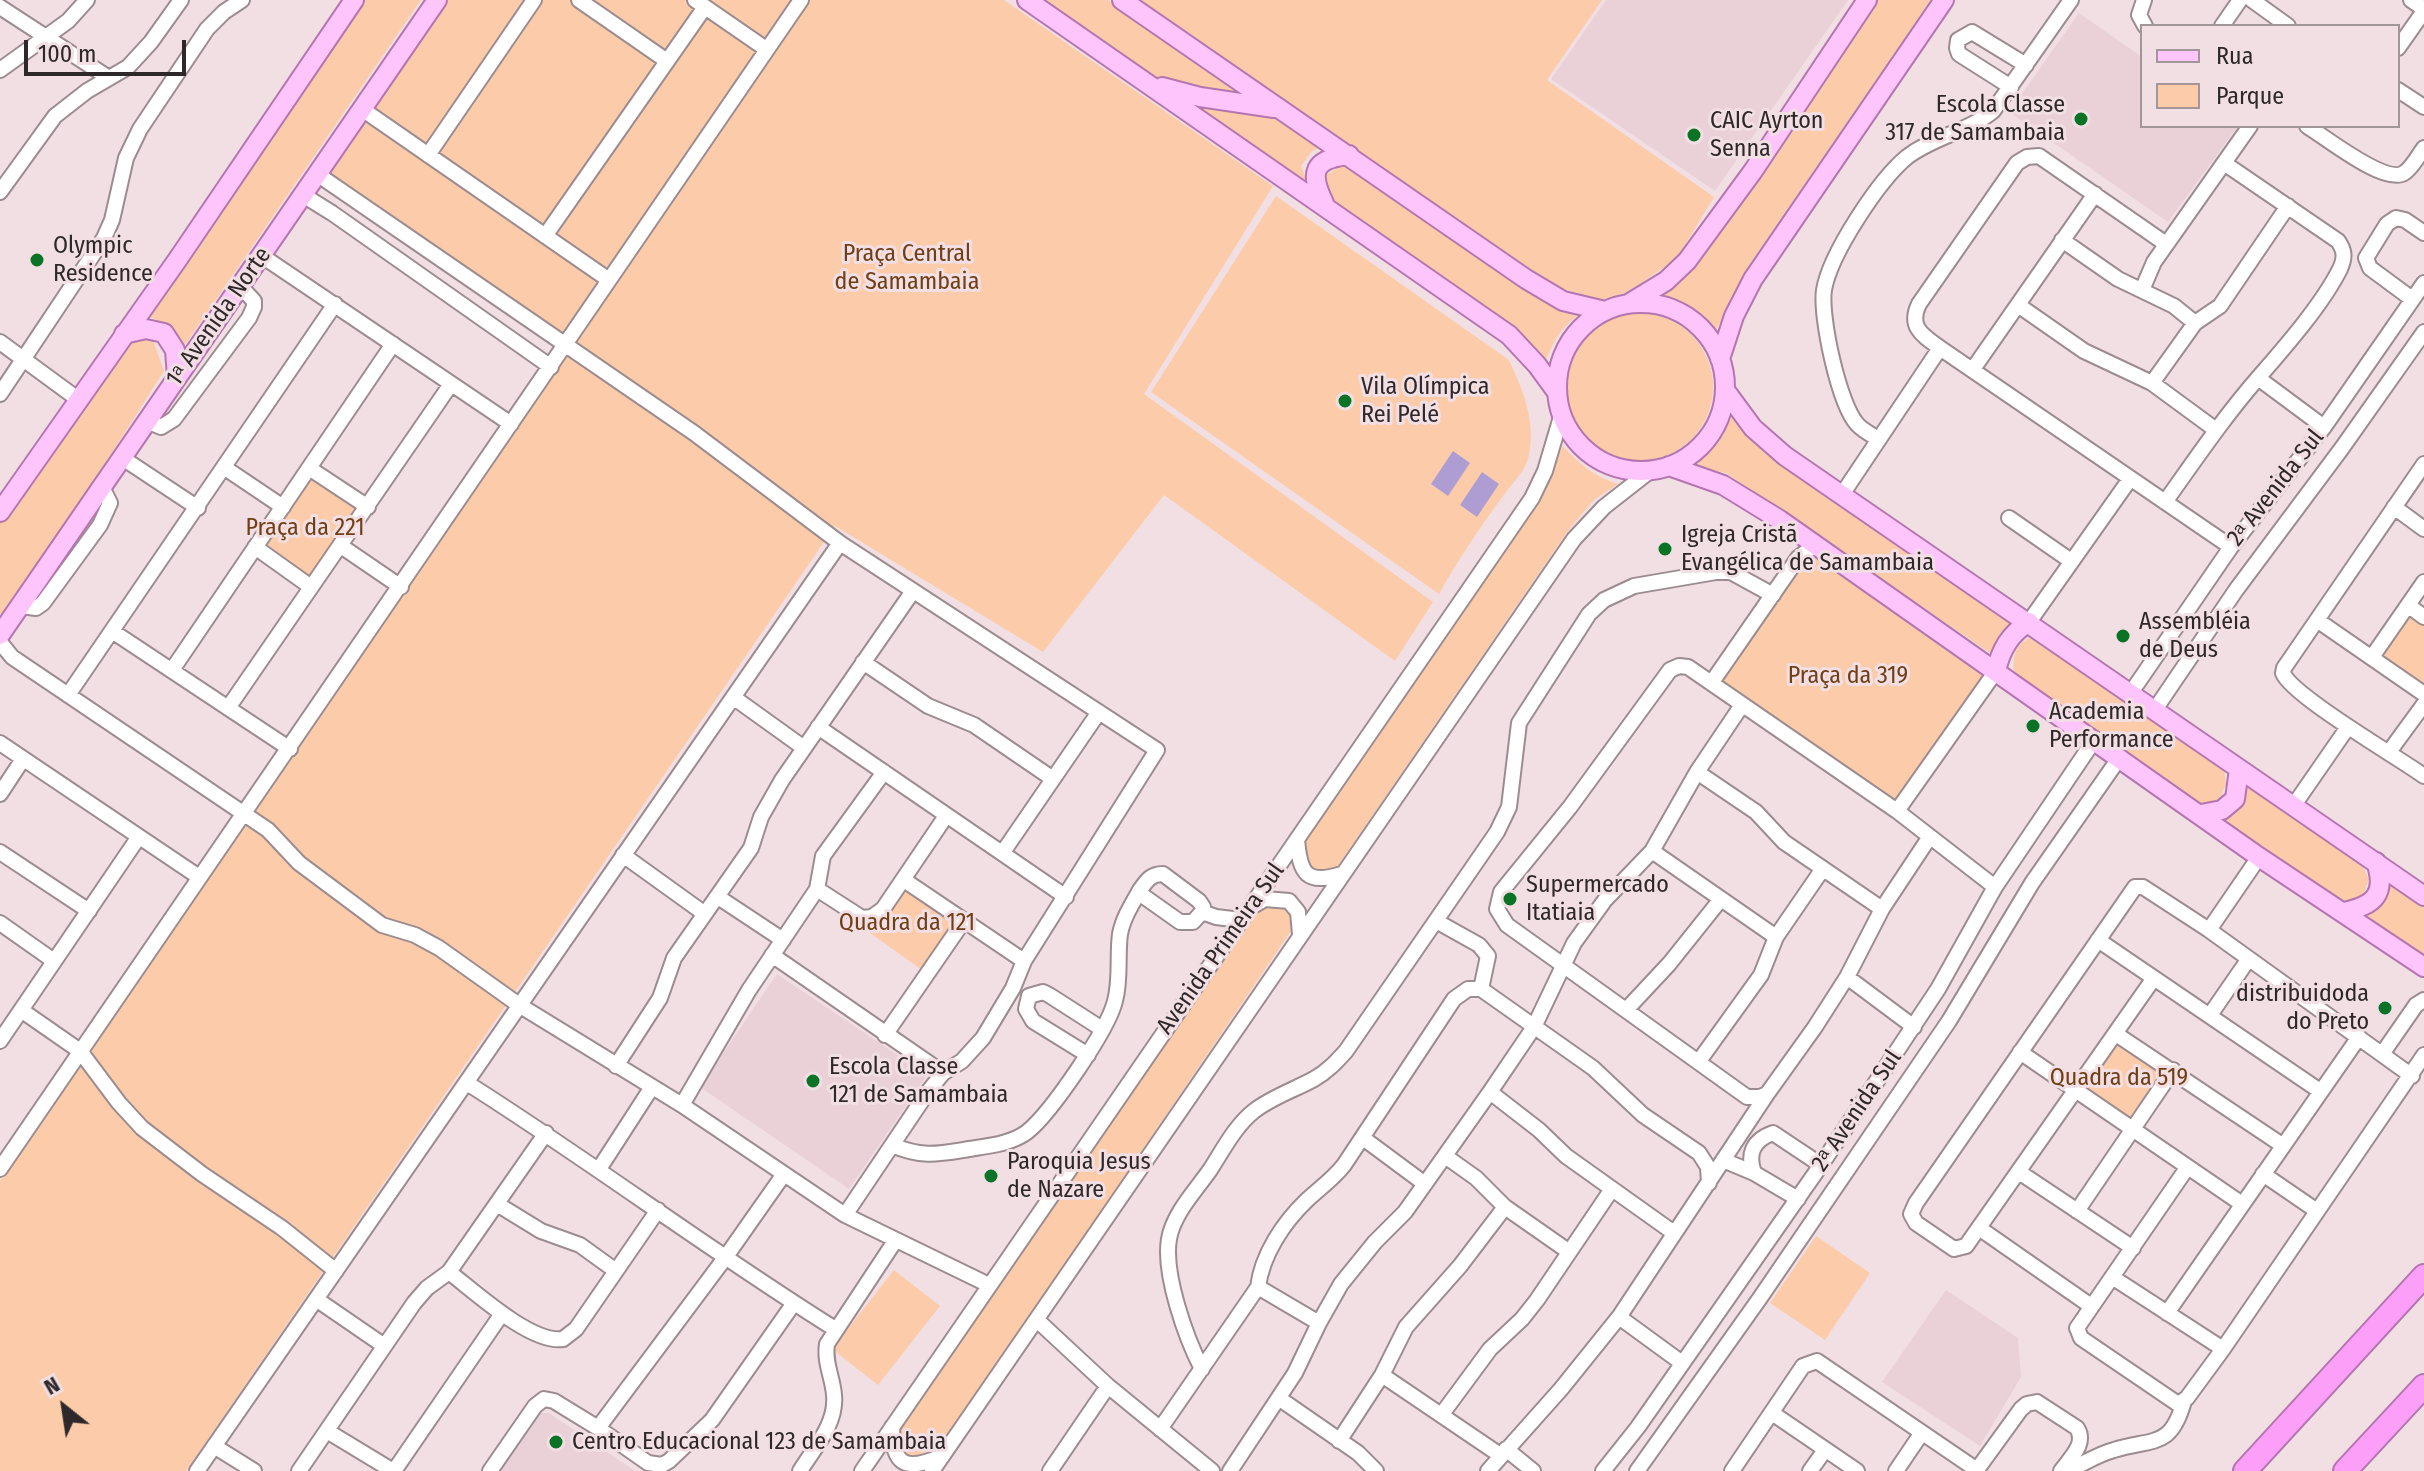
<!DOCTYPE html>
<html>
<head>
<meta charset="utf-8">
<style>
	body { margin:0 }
	#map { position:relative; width:2424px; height:1471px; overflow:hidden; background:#f1dfe4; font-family:"Fira Sans Condensed",sans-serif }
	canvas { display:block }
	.legend { position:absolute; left:2140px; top:24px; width:260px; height:104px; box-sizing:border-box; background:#f1dfe4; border:2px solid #a3969a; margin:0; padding:10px 14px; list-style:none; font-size:24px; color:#2f282a }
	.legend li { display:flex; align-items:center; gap:16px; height:40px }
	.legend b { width:40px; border:2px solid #a3969a }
	.north { position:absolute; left:24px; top:1367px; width:80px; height:80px; -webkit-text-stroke:6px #f1dfe4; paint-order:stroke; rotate:330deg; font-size:22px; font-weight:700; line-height:32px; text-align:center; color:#2f282a }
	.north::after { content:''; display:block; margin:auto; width:28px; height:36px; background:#2f282a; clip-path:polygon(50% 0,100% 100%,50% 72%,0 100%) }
	.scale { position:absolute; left:24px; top:40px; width:162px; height:36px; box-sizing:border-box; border:4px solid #2f282a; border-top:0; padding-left:10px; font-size:24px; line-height:28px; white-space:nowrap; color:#2f282a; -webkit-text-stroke:6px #f1dfe4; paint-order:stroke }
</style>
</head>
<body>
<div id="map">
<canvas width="2424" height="1471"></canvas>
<ul class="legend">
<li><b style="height:10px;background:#fdc5fb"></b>Rua</li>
<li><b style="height:22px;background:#fcccaa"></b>Parque</li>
</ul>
<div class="north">N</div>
<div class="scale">100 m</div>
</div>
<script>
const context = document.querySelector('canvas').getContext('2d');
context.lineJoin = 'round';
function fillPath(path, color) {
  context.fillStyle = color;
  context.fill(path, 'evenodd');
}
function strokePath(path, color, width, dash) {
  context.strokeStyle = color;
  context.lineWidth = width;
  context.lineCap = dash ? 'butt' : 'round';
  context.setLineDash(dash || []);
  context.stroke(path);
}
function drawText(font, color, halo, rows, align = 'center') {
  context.font = font + ' "Fira Sans Condensed",sans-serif';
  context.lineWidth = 6;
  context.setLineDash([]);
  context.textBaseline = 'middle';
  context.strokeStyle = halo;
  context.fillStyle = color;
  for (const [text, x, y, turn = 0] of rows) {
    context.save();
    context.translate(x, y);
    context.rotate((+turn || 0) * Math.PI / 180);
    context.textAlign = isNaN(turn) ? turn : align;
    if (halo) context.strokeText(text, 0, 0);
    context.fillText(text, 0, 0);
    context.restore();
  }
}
fillPath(new Path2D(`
	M1606,0H1848L1715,191L1551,79Z
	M2079,13L2142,57V126H2238L2168,222L2009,112Z
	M777,974L927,1075L849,1189L700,1087Z
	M1946,1290L2018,1338L2021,1377L1980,1446L1882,1382Z
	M540,1413H549L635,1471H500Z`), '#ead1d8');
fillPath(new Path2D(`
	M362,0H421L180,352C171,332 165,320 143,315Z
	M444,0H1004L1273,186L1144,394L1433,602L1395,661L1164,495L1043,652L835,526L186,1471H0V1181L571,343L326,171Z
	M1041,0H1108L1322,147L1312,151L1301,166L1308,184Z
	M1141,0H1602L1547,80L1714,197L1677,258L1630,291L1602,300L1553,286Z
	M1875,0H1931L1749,265L1714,334L1686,307L1655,297Z
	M1344,165L1557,310L1577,316C1558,331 1551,345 1544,368L1525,337L1330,200L1322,177Z
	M1276,196L1509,360C1523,390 1536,421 1529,455C1526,471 1512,483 1503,496C1480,527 1458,560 1439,594L1151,392Z
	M1565 387a74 74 0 1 1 148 0a74 74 0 1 1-148 0Z
	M152,337L164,371L8,615L0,614V518L122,346Z
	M1732,414L2018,626L1998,637L1996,657L1726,473L1695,467L1723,435Z
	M1563,446C1579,464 1595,477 1618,484L1594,500L1570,528L1337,867L1315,874L1299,863L1301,847L1537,497Z
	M305,470L360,508L306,585L251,547Z
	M1804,543L1987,671L1891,808L1708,680Z
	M2406,598L2424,611V687L2368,654Z
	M2033,636L2224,769L2226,784L2220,799L2202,805L2014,677C2013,657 2013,645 2033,636Z
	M2241,782L2361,863L2369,879L2361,902L2348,904L2222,820L2237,812L2244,798Z
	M900,882L956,923L922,970L856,923L876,914Z
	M2389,884L2424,908V959L2366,917C2378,908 2386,900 2389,884Z
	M1274,904L1289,912L1291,931L938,1451L915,1461L899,1452L896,1436L913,1404L1251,912Z
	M2112,1027L2170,1066L2127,1129L2068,1086Z
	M1816,1236L1870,1273L1825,1340L1770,1303Z
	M894,1270L940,1306L878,1385L832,1349Z`), '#fcccaa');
fillPath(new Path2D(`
	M1453,451L1470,463L1448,496L1431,484Z
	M1482,472L1499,484L1477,517L1460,505Z`), '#ae9dd3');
const minor = new Path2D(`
	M579,0L667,61
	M695,0L766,49
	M2144,0L2139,15L2145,26
	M2252,0L2288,26
	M2411,0L2424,9
	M0,7L109,78
	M2222,26L2240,0
	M2398,48L2424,11
	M0,70L68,21L87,0
	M2011,87L1959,54L1957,48L1958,40L1972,32L2026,65
	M2398,90L2424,107
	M362,109L609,280
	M2307,126C2325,137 2385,185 2404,173C2412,168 2418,156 2424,148
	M428,155L534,0
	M317,174L694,433L840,543L1157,750L1024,961L1013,988L983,1038L962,1061L943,1073L927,1093L845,1215
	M0,192L55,116L87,91L128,67L151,42L181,0
	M303,195L332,213L551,367
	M545,236L705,7
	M2062,240L2118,279L2174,306L2195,323
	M2166,244L2039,156L2027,157L2017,163L1919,304C1908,327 1922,335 1940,348L2231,547
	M262,256L511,424
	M2142,290L2154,262L2250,126
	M2412,299L2370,268L2366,258L2387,224L2396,218L2405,220L2424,233
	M2018,305L2084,351L2152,383L2216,430
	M0,342L79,400
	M1973,369L2095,194
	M2258,378L2324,427
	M2152,383L2195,323L2220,306L2288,206
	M0,394L104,238L112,220L126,158L140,129L207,29L224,12L242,0
	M146,421L161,427L174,419L249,318L254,307V301L240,286
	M1877,439C1871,434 1862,430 1857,424C1839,404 1820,317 1824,290C1830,254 1879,180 1907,157C1933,137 1967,132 1993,111L2071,0
	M121,457L198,508
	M2424,464L2284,668L2283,673C2291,695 2399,758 2424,776
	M225,468L283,507
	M309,468L368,507
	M1843,493L1940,348
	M2165,502C2195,460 2224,417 2258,378C2284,348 2322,305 2340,269C2345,258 2345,251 2338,241L2224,163
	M2394,507L2424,529
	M2009,518L2071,561
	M341,546L401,587
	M255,547L311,587
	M21,606L36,608L43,603L100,525L110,503L104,491L101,489
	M2409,606L2424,617
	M2317,620L2424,694
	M2029,622L2130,479
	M112,631L290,749
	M0,642L12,657L268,830L299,863L382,925L415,935L439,948L519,1005L682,1105L845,1215L989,1285
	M2372,657L2424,582
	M863,662L928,706L974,725L1053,779
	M172,670L393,344
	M1712,682L1798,558L1815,545
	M2130,694L2231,547L2324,427L2424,283
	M68,695L335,304
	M733,697L804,748
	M228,708L451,384
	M2154,711L2236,590L2342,448L2424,332
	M818,727L1066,897
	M0,743L199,877
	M2389,752L2424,704
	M1697,772L1756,812L1784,842L1882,909
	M0,794L23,759
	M2294,805L2348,727
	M1897,811L1996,671
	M1297,839C1300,874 1306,885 1342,874
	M1652,851L1776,937
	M0,852L89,911
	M1003,852L1099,712
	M623,855L705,914
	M904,880L1024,961
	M817,889L862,918L872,917L883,909L946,816
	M718,897L783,940
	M1253,906L1265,899L1289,901L1298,912L1300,935
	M1202,912L1216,917L1241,920
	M1436,921L1479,945L1488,956L1481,989
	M0,923L54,961
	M2209,930L2259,857
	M2098,940L2320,1091
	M772,955L943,1073
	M1847,977L1914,1027
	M2154,978L1966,1246L1954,1249L1916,1223L1911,1214L1916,1203L2135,887H2143L2209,930L2412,1076
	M21,1010L80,1051L119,1103L142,1128L202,1174L282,1228L336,1271
	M1626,1010L1669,964L1721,899
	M2210,1015L2248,960
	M2116,1034L2282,1145
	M885,1035L963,922
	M0,1041L138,838
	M2020,1052L2242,1204
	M2382,1054L2416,1005L2424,1000
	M1088,1055L1033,1021L1026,1009L1029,996L1043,992L1049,995L1102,1029
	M1699,1061L1761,975L1776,937L1822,870
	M616,1066L660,998L674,958L751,848L761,817L782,780L913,591
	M467,1083C592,1162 710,1251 835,1329
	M1490,1092L1539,1130L1566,1156L1674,1233
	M1767,1094L1760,1097H1747L1507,925L1497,909L1501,892L1570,807L1670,670L1679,666L1688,667L1897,811L1995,887
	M682,1105L749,990L817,889L823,856L884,772
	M1363,1138L1425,1184
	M892,1145C922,1158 938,1154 969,1149C988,1146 1011,1144 1027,1132C1050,1114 1108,1030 1115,1001C1121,979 1117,956 1120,934C1123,918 1132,904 1140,890C1147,880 1151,874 1163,874L1199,901L1203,907L1202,912L1193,922H1180L1139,893
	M1445,1156L1476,1178L1505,1207L1568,1251
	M1723,1160L1754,1173L1798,1199
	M2187,1168L2077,1328L2081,1338L2178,1404L2187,1398L2223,1349L2424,1055
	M0,1169L801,0
	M599,1169L652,1087
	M2019,1172L2133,1248
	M1754,1173C1747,1154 1753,1140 1773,1133L1821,1165
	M2263,1174L2317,1211
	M497,1204L541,1231L580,1245L616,1271
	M2077,1211L2173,1070
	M1979,1228L2091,1306
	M449,1272C474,1291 531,1344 563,1339L576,1329L658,1210
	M2112,1277L2223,1349
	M1258,1287L1319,1323
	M316,1299L383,1345
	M2167,1313L2359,1037
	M1619,1317L1682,1363
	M1037,1320L1108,1386L1212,1471
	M1202,1369C1186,1338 1163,1274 1169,1239C1173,1214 1196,1190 1210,1170C1223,1150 1235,1126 1254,1111C1272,1097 1294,1090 1314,1079C1327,1072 1336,1062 1346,1051L1497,832L1509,807L1519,723L1589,614L1604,600L1634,586L1716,572H1731L1773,595
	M1382,1375L1500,1455
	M1280,1399L1358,1453L1376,1471
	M1772,1413L1857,1471
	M1442,1414L1490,1349L1522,1319L1537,1300L1612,1189
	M892,1427C893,1466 905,1471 940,1457
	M598,1428L725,1258L784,1174
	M1160,1429L1258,1287C1262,1255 1283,1223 1307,1200C1320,1188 1333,1179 1344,1165L1454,999L1468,989H1481L1593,1068L1643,1115L1699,1153L1708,1167L1709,1183
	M327,1431L393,1471
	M1339,1441L1382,1375L1406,1327L1460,1266L1505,1207
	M214,1446L254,1471
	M1506,1449L1533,1471
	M197,1471L840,543
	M299,1471L414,1303L427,1288L449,1272L546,1133
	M394,1471L501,1315
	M490,1471L535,1406L544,1399L554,1401L598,1428L648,1463L662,1465L669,1461L712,1420L794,1303
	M800,1471C814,1448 837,1424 834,1395C833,1378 824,1363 827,1344L895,1241
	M862,1471L1532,498L1545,471L1561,417
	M932,1471L1574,539L1604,507L1650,471
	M1050,1471L1108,1386
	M1230,1471L1295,1373L1319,1323L1341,1284L1375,1242L1405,1212L1490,1092L1534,1027L1574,943L1605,900L1652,851L1697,772L1742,705
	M1488,1471L1561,1389L1619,1317L1767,1094L1815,1027L1847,977L1882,909L1929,838
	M1603,1471L1638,1427L1821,1165L1938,989L1995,887L2095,739
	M1637,1471L1760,1298L1949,1021L2032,883L2120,757
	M1732,1471L1803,1366L1817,1361L1977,1470
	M1810,1471L1825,1450
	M1896,1471L1921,1434
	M1976,1471L2021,1409L2027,1404L2037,1402L2077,1428C2087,1444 2070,1458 2061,1471
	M2068,1471C2083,1464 2098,1454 2114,1450C2153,1438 2171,1449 2184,1401`);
const major = new Path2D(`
	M1027,0L1509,335L1537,365L1556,391
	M1122,0L1526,279L1563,301L1605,311
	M1162,87L1200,97L1274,108
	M1324,203C1309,172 1313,159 1349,155
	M1630,303L1666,281L1687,261L1753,171L1867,0
	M1557 387a84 84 0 1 1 168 0a84 84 0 1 1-168 0Z
	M124,334L146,329L164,333L175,350L177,377
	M1720,359L1734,316L1753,279L1944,0
	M1725,390L1753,428L1785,456L2424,896
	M1669,466L1723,485L1780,520L2259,857L2424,967
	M0,512L178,259L354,0
	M0,635L437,0
	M1996,671C2001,649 2010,634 2029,622
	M2201,814L2222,810L2235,799L2239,769
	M2343,912C2374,906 2387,894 2376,862`);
const highway = new Path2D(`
	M2245,1471L2424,1276
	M2345,1471L2424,1386`);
strokePath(minor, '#9c8c90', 18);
strokePath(major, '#b475b0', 22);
strokePath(highway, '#b475b0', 26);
strokePath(minor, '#fff', 14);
strokePath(major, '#fdc5fb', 18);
strokePath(highway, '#fc9ff8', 22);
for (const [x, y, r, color] of [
	[2081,119,8,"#0b7325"],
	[1694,135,8,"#0b7325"],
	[37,260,8,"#0b7325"],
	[1345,401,8,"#0b7325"],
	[1665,549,8,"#0b7325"],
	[2123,636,8,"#0b7325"],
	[2033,726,8,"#0b7325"],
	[1510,899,8,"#0b7325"],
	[2385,1008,8,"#0b7325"],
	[813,1081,8,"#0b7325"],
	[991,1176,8,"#0b7325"],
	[556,1442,8,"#0b7325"]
]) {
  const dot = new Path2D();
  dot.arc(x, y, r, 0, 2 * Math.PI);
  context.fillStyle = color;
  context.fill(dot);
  strokePath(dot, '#f1dfe4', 3);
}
drawText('24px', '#2f282a', '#f1dfe4', [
	["Escola Classe",2065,105,"right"],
	["317 de Samambaia",2065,133,"right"],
	["CAIC Ayrton",1710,121],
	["Senna",1710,149],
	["Olympic",53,246],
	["Residence",53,274],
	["Vila Olímpica",1361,387],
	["Rei Pelé",1361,415],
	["Igreja Cristã",1681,535],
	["Evangélica de Samambaia",1681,563],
	["Assembléia",2139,622],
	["de Deus",2139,650],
	["Academia",2049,712],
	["Performance",2049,740],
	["Supermercado",1526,885],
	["Itatiaia",1526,913],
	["distribuidoda",2369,994,"right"],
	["do Preto",2369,1022,"right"],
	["Escola Classe",829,1067],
	["121 de Samambaia",829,1095],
	["Paroquia Jesus",1007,1162],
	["de Nazare",1007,1190],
	["Centro Educacional 123 de Samambaia",572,1442]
], 'left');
drawText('24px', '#703f15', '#f1dfe4', [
	["Praça Central",907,254],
	["de Samambaia",907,282],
	["Praça da 221",305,528],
	["Praça da 319",1848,676],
	["Quadra da 121",907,923],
	["Quadra da 519",2119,1078]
]);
drawText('24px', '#2f282a', '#f1dfe4', [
	["1ᵃ Avenida Norte",219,317,-55],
	["2ᵃ Avenida Sul",2276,488,-52],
	["Avenida Primeira Sul",1221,949,-55],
	["2ᵃ Avenida Sul",1857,1111,-56]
]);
</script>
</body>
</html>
